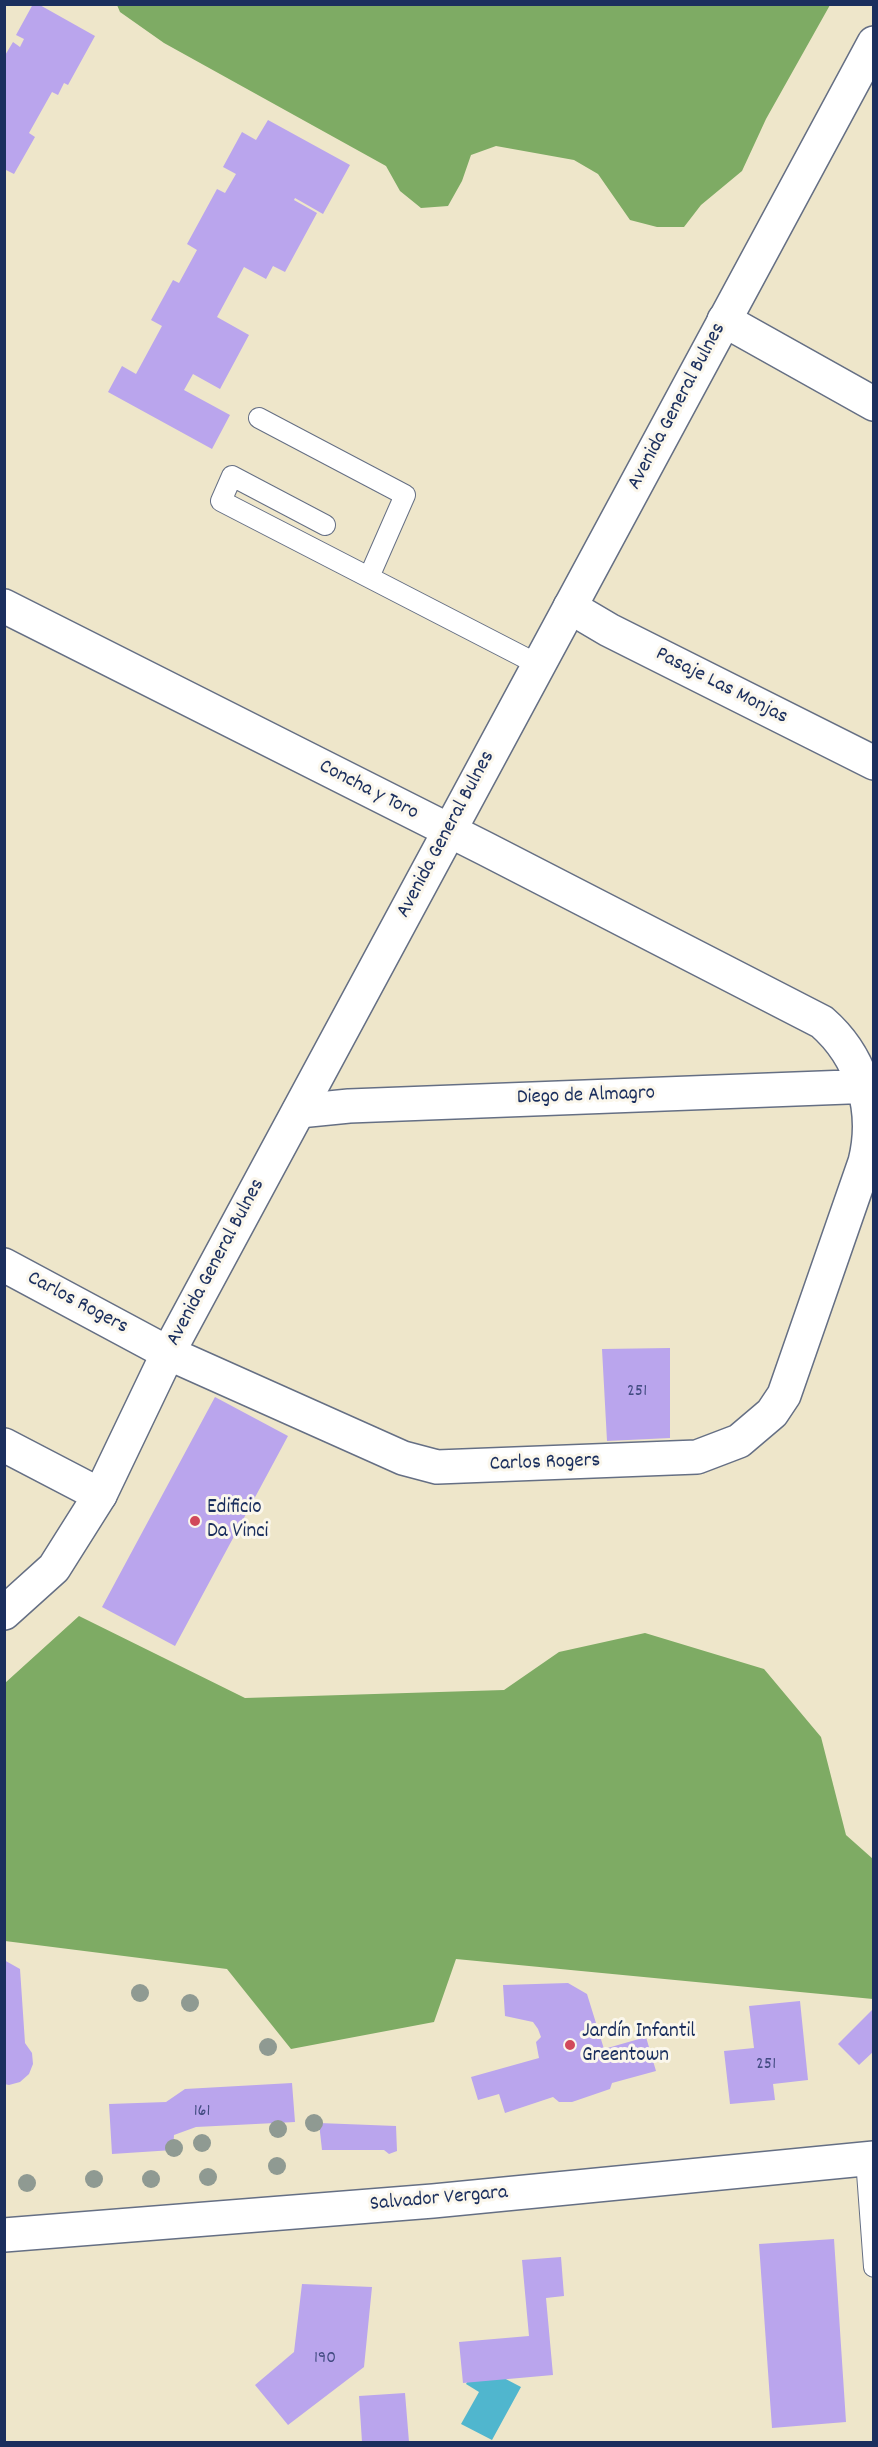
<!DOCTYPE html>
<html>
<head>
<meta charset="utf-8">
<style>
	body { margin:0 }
	#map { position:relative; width:878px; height:2447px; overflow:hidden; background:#eee6ca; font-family:Dekko,sans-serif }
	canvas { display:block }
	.frame { position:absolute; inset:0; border:6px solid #1b2f5e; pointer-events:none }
</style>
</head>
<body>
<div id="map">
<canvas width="878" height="2447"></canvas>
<div class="frame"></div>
</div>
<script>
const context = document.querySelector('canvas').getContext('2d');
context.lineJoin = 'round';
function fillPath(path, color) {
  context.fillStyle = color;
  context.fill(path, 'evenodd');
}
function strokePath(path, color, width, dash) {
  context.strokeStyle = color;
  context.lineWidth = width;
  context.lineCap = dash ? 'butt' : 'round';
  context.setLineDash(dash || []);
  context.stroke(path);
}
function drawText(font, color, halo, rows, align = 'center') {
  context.font = font + ' Dekko,sans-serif';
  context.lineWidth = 6;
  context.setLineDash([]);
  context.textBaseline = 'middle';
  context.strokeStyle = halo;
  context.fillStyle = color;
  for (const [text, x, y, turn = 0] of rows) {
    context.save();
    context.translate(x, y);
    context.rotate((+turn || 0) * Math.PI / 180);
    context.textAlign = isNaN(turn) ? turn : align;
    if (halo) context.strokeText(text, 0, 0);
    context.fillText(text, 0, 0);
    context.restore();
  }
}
fillPath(new Path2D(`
	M117,5H830L766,119L742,171L701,205L684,227H657L630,220L598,174L574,160L496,146L471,155L462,181L448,206L421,208L400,191L386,166L164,43L120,12Z
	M79,1616L245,1698L504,1690L559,1652L645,1633L764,1669L821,1737L846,1835L873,1859V1999L456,1959L434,2022L291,2049L227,1969L5,1941V1683Z`), '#7eab64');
fillPath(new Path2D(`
	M477,2364L521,2387L492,2440L461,2424L479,2392L466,2384Z`), '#50b6ce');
fillPath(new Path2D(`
	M33,4H38L95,36L68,85L64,83L58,95L52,92L29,133L35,137L14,174L4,169V57L13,42L20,47L24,39L16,35Z
	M268,120L350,165L323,214L295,198L294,200L317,213L285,272L273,266L266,279L244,267L217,317L249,335L220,389L193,374L184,390L230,415L212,449L108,392L122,366L136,374L162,326L151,320L173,280L179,283L197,250L187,244L217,189L225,193L236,174L223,167L242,132L256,140Z
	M670,1348V1438L607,1441L602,1349Z
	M215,1397L288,1436L175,1646L102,1607Z
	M4,1960L20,1969L25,2043L32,2053L33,2064L29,2074L20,2082L9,2085L4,2084Z
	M568,1983L587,1994L604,2049L646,2037L656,2071L612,2083L610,2089L572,2102H559L553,2097L505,2113L499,2094L478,2100L471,2077L539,2058L536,2042L541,2037L538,2029L533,2022L505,2016L503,1985Z
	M800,2001L808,2080L773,2084L775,2100L730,2104L724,2051L754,2048L749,2006Z
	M874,2008V2051L859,2065L838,2044Z
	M292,2083L295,2122L196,2127L174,2135L173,2150L112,2154L109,2104L166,2102L185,2089Z
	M319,2123L396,2126L397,2151L389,2154L384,2150H322Z
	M834,2239L846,2422L772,2428L759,2244Z
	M561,2257L564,2296L546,2298L553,2375L463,2383L459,2342L529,2336L522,2260Z
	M302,2284L372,2287L364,2367L288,2425L255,2385L294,2352Z
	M405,2393L409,2442H362L359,2396Z`), '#baa5ed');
const service = new Path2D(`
	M259,418L405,495L369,577
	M325,525L232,476L221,501L539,665
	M866,2159L874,2267`);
const minor = new Path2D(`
	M724,320L874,404
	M4,606L486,849L822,1022C862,1057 878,1110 865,1162L784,1395L772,1413L739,1441L697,1457L437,1467L403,1458L168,1353L4,1265
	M570,607L609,630L874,763
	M299,1111L349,1106L874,1086
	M4,1445L100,1495
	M4,2235L433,2201L874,2158`);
const tertiary = new Path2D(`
	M4,1613L54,1568L100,1495L168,1353L874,43`);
strokePath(service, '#656f84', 22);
strokePath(minor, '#656f84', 36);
strokePath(tertiary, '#656f84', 36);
strokePath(service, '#fff', 20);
strokePath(minor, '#fff', 33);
strokePath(tertiary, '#fff', 33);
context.fillStyle = '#8f9a92';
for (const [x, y] of [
	[140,1993],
	[190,2003],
	[268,2047],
	[314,2123],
	[278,2129],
	[202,2143],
	[174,2148],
	[277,2166],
	[208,2177],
	[94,2179],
	[151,2179],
	[27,2183]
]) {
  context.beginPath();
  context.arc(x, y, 9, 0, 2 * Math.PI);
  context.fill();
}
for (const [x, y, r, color] of [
	[195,1521,6,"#d1495b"],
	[570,2045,6,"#d1495b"]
]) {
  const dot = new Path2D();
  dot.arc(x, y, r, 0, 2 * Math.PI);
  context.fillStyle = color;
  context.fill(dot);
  strokePath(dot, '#fbf7ec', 2);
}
drawText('18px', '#434c82', null, [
	["251",637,1393],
	["251",766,2066],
	["161",202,2113],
	["190",325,2360]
]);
drawText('21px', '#1b2f5e', '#fbf7ec', [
	["Avenida General Bulnes",678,407,-62],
	["Pasaje Las Monjas",721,687,27],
	["Concha y Toro",368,791,27],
	["Avenida General Bulnes",447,835,-62],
	["Diego de Almagro",586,1097,-2],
	["Avenida General Bulnes",217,1263,-62],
	["Carlos Rogers",77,1304,28],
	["Carlos Rogers",545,1464,-2],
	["Salvador Vergara",439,2200,-5]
]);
drawText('21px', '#1b2f5e', '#fbf7ec', [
	["Edificio",207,1509],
	["Da Vinci",207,1533],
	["Jardín Infantil",582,2033],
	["Greentown",582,2057]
], 'left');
</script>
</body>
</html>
